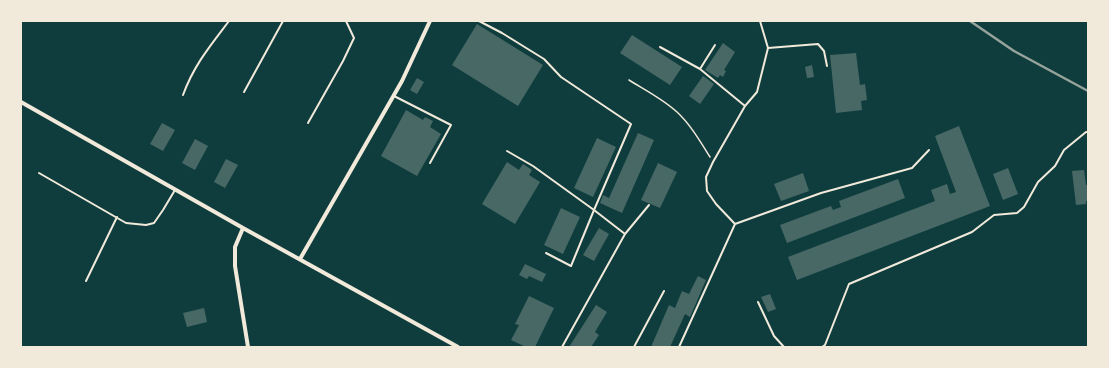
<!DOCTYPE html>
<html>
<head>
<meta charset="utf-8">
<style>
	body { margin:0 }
	#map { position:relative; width:1109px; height:368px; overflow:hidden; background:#0f3d3e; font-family:"Sofia Sans Condensed",sans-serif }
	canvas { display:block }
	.frame { position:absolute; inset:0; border:22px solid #f1e9da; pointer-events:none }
</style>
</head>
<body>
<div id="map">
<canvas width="1109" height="368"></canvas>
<div class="frame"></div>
</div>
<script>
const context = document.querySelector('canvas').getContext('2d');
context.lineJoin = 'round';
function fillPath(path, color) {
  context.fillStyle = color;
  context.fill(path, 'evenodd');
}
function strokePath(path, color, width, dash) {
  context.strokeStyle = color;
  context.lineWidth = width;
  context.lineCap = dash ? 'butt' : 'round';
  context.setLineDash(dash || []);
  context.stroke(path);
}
fillPath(new Path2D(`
	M477,24L543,65L518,106L452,65Z
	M632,35L682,67L670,85L620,53Z
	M723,43L735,52L724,70L726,71L723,77L720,75L718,78L705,70Z
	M856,53L860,85L865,84L867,100L861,101L862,110L836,113L830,55Z
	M812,65L814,77L807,78L805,67Z
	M703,76L714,84L700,104L689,96Z
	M417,78L424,82L417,94L410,90Z
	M406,110L423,120L425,117L433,121L430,127L441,134L417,176L381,156Z
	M162,123L175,130L163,151L150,144Z
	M959,126L990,206L797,280L788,257L935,201L931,190L947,184L950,194L956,192L935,136Z
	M638,133L654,140L622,213L600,203L603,195L609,198Z
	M597,138L616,147L593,197L574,188Z
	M195,139L208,146L195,170L182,163Z
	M226,159L238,165L225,188L214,182Z
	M507,162L519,170L523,164L532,170L529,175L540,182L515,224L482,204Z
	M658,163L677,172L660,208L641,200Z
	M1008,168L1018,194L1003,200L993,174Z
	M1084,170L1086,185H1088V201H1086V204L1076,205L1072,171Z
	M803,173L809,191L781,201L774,184Z
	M898,179L905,198L787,243L780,225L831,206L833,210L841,207L839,201Z
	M561,208L580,217L563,254L544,245Z
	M599,228L609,234L594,261L583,255Z
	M525,264L546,274L542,282L529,276L527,279L519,275Z
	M698,276L706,280L690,317L685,314L670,347H651L669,305L675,308L682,291L689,294Z
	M770,294L776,309L768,312L761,297Z
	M529,296L554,308L535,347H526L511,340L519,325L515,324Z
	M596,305L607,312L595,332L599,335L591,347H569Z
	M204,308L207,322L187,327L183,313Z`), '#486865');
strokePath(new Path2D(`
	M629,80C645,90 663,99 677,112C690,124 700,141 710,157`), '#f1e9da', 1.5);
strokePath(new Path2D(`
	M479,21L502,33L544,59L561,77L631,124L594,210L625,234
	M660,47L700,69L745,106
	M768,48L818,44L824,51L827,66
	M700,69L715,45
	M244,92L283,21
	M183,95C194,65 210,46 229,21
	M394,96L451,125L430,163
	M308,123L343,61L354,38L346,21
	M507,151L533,166L594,210L571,266L546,253
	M39,173L126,223L146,225L154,223L163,210L175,190
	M735,224L716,204L707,191L706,177L713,162L745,106L757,92L768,48L760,21
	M86,281L117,217
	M758,302L774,336L784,347
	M562,347L625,234L649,205
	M634,347L664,291
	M679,347L735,224L821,193L912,168L929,150
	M822,347L825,345L849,284L972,232L994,215L1017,213L1024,207L1038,182L1055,166L1064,150L1086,132H1088`), '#f1e9da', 2);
strokePath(new Path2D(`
	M21,102L243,228L458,347
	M243,228L235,247V266L248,347
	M300,259L402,81L430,21`), '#f1e9da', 4);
strokePath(new Path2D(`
	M970,21L1014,51L1088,91`), '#97a49c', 2.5);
</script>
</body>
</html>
